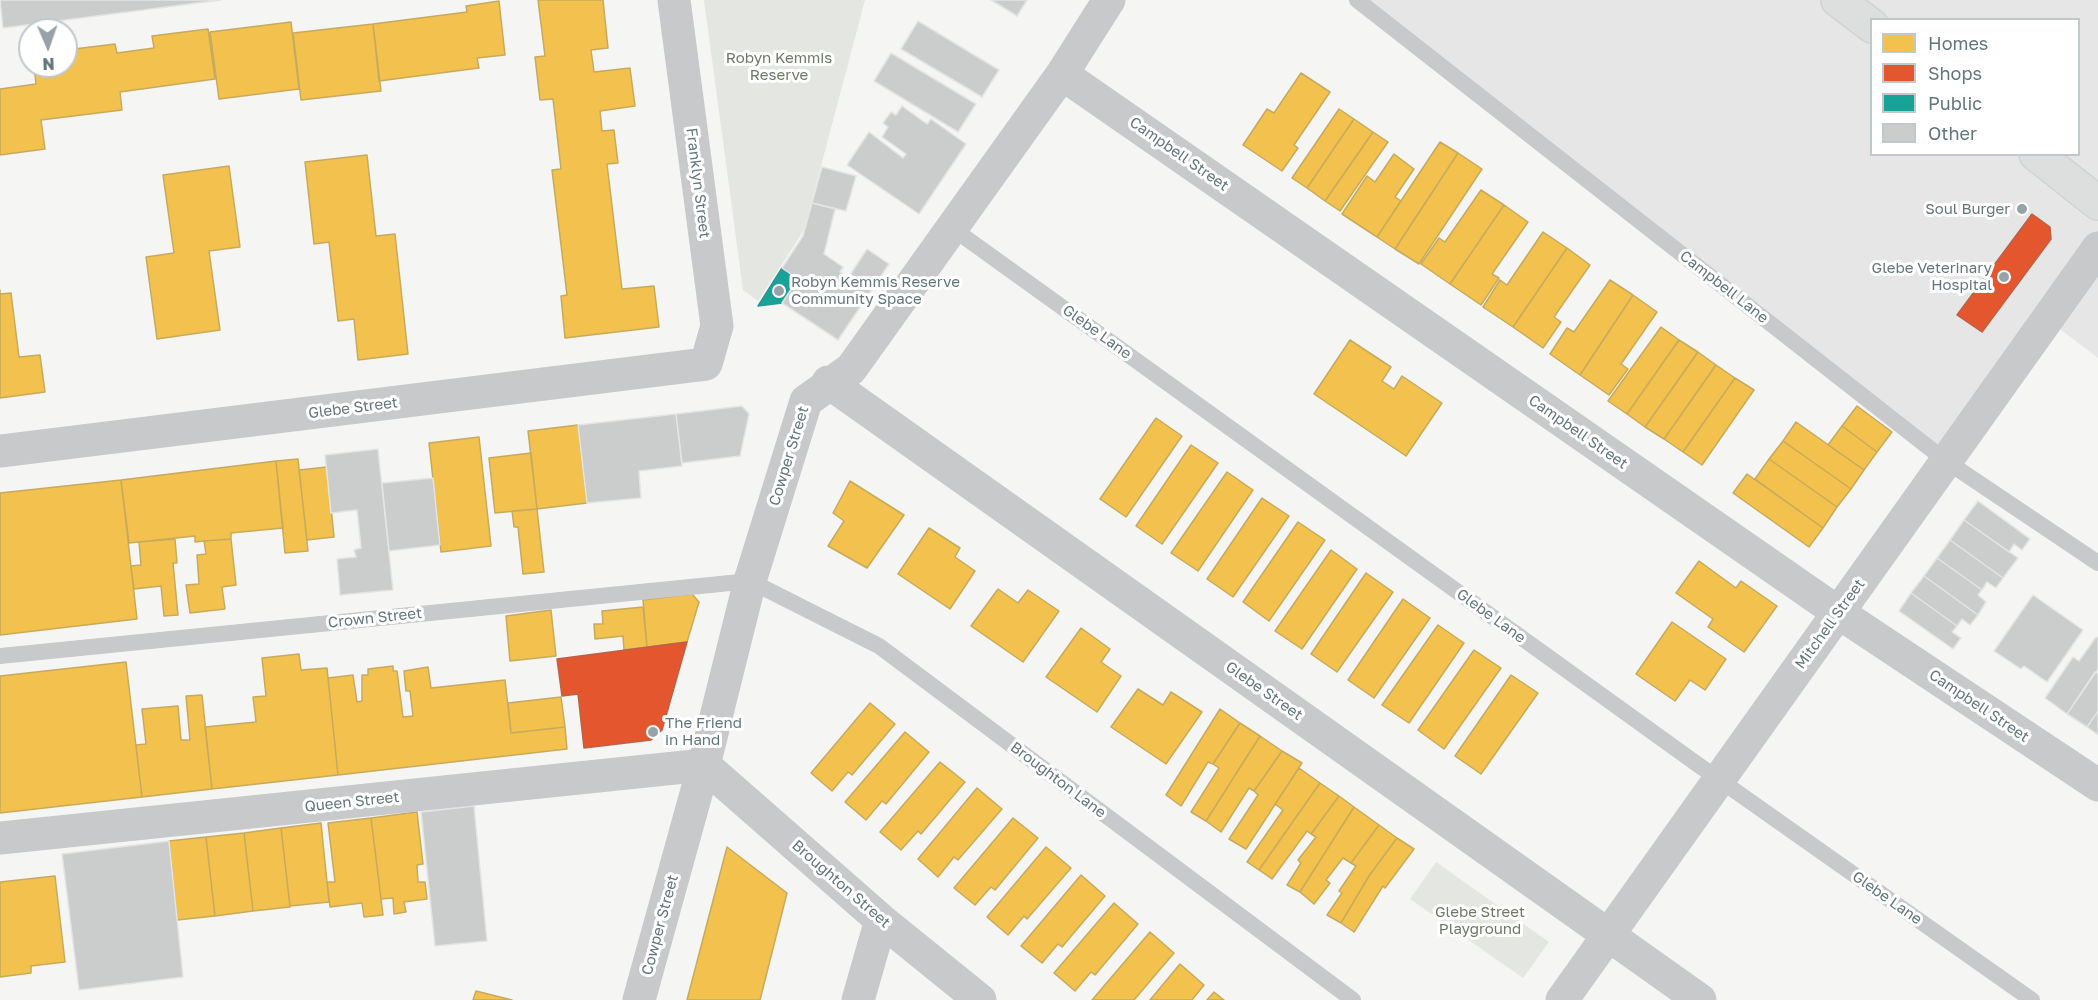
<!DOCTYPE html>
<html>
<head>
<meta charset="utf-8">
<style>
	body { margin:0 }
	#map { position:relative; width:2098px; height:1000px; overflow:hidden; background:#f5f5f4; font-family:"Golos Text",sans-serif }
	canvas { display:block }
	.legend { position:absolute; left:1870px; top:18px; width:210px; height:138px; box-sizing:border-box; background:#fff; border:2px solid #c0c8cb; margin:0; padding:8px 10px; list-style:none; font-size:18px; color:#62767d }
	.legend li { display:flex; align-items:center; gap:12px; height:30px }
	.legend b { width:30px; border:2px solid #c0c8cb }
	.north { position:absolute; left:18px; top:18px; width:60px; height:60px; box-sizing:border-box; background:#fff; border:2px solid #c0c8cb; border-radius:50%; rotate:178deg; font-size:16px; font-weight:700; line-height:24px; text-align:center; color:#62767d }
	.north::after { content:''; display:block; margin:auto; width:21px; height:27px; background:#95a2a7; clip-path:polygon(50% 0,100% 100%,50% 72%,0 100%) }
</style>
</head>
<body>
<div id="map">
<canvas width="2098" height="1000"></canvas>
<ul class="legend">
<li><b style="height:16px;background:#f2c14e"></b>Homes</li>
<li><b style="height:16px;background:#e4572e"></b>Shops</li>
<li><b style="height:16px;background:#17a398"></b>Public</li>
<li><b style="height:16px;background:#cbcdcd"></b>Other</li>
</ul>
<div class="north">N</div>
</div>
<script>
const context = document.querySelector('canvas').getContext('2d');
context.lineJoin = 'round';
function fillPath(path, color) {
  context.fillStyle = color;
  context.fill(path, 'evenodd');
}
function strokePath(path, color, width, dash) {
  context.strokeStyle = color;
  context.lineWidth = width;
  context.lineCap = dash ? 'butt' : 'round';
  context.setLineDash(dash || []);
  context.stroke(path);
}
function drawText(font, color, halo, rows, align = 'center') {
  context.font = font + ' "Golos Text",sans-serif';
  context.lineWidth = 6;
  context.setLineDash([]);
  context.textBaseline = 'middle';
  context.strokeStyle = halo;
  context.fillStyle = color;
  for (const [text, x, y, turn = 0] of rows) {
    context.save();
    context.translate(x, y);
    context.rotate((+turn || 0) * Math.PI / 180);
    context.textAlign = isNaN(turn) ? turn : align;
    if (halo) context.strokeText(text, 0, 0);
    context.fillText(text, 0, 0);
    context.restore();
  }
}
fillPath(new Path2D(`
	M1357,0H2098V358L2047,319L1946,461ZM1872,20H2078V154H1872Z`), '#e5e6e5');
fillPath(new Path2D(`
	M704,0H865L804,230L758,301L743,290Z
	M1436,862L1549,942L1523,978L1410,899Z`), '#e4e7e1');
const homes = new Path2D(`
	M538,0H603L608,48L591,50L594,72L630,68L635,106L600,111L602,131L614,130L618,163L607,164L622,289L654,286L659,327L565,338L561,296L567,295L552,170L561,169L553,99L540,100L535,57L545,56Z
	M499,1L505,55L477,58L479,68L379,81L373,24L467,12L466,6Z
	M291,22L299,89L219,99L210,32Z
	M373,24L381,91L301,100L293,33Z
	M208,29L215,79L120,92L122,110L41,120L45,149L0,155V89L36,84L34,66H66V50L115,44L117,53L154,48L152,36Z
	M1301,73L1330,92L1294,145L1298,148L1282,171L1243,145L1267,109L1274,113Z
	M1339,109L1354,119L1307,188L1292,178Z
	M1354,119L1373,132L1325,201L1307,188Z
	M1373,132L1388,142L1340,211L1325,201Z
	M1440,142L1458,153L1395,249L1377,237Z
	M1458,153L1482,169L1419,264L1395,249Z
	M1394,154L1414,169L1395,197L1401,201L1377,237L1342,214L1367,176L1375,182Z
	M367,155L376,236L395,234L408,354L358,360L354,319L338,321L329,242L314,244L305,162Z
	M229,166L240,247L209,251L220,330L157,339L146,257L174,253L163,175Z
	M1481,190L1504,205L1450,284L1421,264L1439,238L1445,242Z
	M1504,205L1528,222L1492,274L1499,278L1481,305L1450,284Z
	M1543,232L1567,248L1513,327L1483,307L1500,280L1507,285Z
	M1567,248L1590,265L1554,317L1561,322L1543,348L1513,327Z
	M1610,280L1633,295L1580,375L1550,354L1567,328L1574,332Z
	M0,290V294L11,293L19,357L40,355L45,392L0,398Z
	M1633,295L1657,312L1621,364L1628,369L1609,395L1580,375Z
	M1661,327L1679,340L1627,414L1608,401Z
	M1350,340L1391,367L1382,381L1394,389L1402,376L1442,403L1406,456L1314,394Z
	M1679,340L1698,352L1645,427L1627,414Z
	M1698,352L1716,365L1664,439L1645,427Z
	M1716,365L1735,378L1683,452L1664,439Z
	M1735,378L1754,390L1702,465L1683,452Z
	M1857,406L1892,432L1877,452L1842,426Z
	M1156,418L1182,436L1126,517L1100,499Z
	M1796,422L1864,470L1851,489L1783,441Z
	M578,425L587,503L537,509L528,431Z
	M1842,426L1877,452L1864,470L1828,445Z
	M479,437L491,546L441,552L429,443Z
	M1783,441L1851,489L1837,507L1769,459Z
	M1191,445L1218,463L1162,544L1136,526Z
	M531,453L537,509L495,513L489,458Z
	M298,459L308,551L285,553L276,461Z
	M1769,459L1837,507L1823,528L1755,479Z
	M276,461L283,528L231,533V539L204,541L195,542V536L129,543L121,480Z
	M327,467L334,537L307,540L299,470Z
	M1227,472L1253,490L1198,571L1171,553Z
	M1747,474L1823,528L1809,547L1733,493Z
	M121,480L137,619L0,635V493Z
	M850,481L904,515L867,568L828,546L844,521L833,513Z
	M1262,498L1289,516L1233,597L1207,579Z
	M537,509L544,572L523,574L518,527H514L512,511Z
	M1298,522L1325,540L1269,621L1243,602Z
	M929,528L960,548L955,557L975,571L950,609L898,574Z
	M175,539L177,563H173L178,615L164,616L161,586L134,589L131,566L141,565L139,542Z
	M231,539L236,585L222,587L225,609L190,613L186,585L199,584L197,555L206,554L204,541Z
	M1331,550L1357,569L1302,649L1275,631Z
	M1699,561L1736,588L1741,581L1777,606L1744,652L1708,627L1713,619L1676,593Z
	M1366,573L1393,592L1337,672L1311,654Z
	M998,589L1018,603L1028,590L1059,611L1023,662L971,626Z
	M692,594L699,602L687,642L647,647L643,600Z
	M1403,599L1430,618L1374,698L1348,680Z
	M643,607L647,647L624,650L623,636L595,639L594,624H603L602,611Z
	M551,610L556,656L510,661L506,616Z
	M1672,622L1726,659L1705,690L1690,680L1675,701L1636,674Z
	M1438,625L1464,643L1409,723L1382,705Z
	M1081,628L1110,649L1101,662L1121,676L1097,712L1046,677Z
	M1474,650L1501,668L1444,749L1418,730Z
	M299,654L301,670L327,668L338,775L212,789L205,727L256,722L253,697L266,696L262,658Z
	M126,662L142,797L0,813V676Z
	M393,666V671H397L403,717L413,716L410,691H406L404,671L428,667L431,688L505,680L511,733L565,727L567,749L338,775L328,678L353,675L357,702L362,701V675H368V669Z
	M1511,675L1538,693L1481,774L1455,756Z
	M1138,689L1163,705L1171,692L1202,712L1166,764L1111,727Z
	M202,695L212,789L142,797L136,745L146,744L142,709L178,706L181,740H190L186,696Z
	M561,697L565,727L511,733L508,703Z
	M870,703L895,724L852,775L848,772L832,791L811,773Z
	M1220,709L1240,723L1213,764L1208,762L1181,806L1166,795Z
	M1240,723L1260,736L1206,821L1191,812L1219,768L1213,764Z
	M905,732L929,752L886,804L882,801L866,820L845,802Z
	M1260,736L1282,751L1254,791L1249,788L1221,832L1206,821Z
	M1282,751L1302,763L1246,849L1229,839L1258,795L1254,791Z
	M940,762L965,782L921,834L918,831L901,850L880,832Z
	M1299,768L1320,783L1259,870L1247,862L1283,810L1275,804Z
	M1320,783L1339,796L1311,834L1307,831L1272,879L1259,870Z
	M977,788L1002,809L958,860L954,857L938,877L918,859Z
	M1339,796L1354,807L1300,892L1287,885L1301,863L1298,860L1316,837L1311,834Z
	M1354,807L1379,825L1351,863L1343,858L1326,880L1330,883L1314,904L1300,892Z
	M417,812L423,864L417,865L418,882H425L427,899L404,902L406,912L394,914L393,898L381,899L371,818Z
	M371,818L383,915L364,917L362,903L330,907L327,882H335L328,823Z
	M1013,818L1038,838L995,890L991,887L975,905L954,888Z
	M321,823L329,902L290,906L281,828Z
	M1379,825L1397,838L1369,876L1341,923L1327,915L1342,893L1339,891L1356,866L1351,863Z
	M281,828L290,907L253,911L244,833Z
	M244,833L253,911L215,916L206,837Z
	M206,837L215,916L177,920L169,841Z
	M1397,838L1414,849L1385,888L1383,886L1354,932L1341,923L1369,876Z
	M727,847L787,893L760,1000H687Z
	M1046,847L1071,868L1027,919L1024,916L1008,935L987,917Z
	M1081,875L1105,896L1062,947L1058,944L1042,963L1021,946Z
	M55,876L65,962L31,966V973L0,977V882Z
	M1114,903L1138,924L1095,975L1091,972L1075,991L1054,973Z
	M1150,932L1174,953L1134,1000H1092Z
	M1180,964L1204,985L1192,1000H1150Z
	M476,991L512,1000H473Z
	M1214,992L1224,1000H1207Z`);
fillPath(homes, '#f2c14e');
strokePath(homes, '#c7aa5c', 1.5);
const shops = new Path2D(`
	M2032,214L2050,227L2051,239L1982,332L1957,315Z
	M687,642L662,730L651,740L584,748L578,694L562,696L557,659Z`);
fillPath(shops, '#e4572e');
strokePath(shops, '#bd6046', 1.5);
const public = new Path2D(`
	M782,268L798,279L782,303L758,306Z`);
fillPath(public, '#17a398');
strokePath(public, '#2e9690', 1.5);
const building = new Path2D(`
	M0,0H221L3,28Z
	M991,0H1027L1017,16Z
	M918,21L999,70L982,97L901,49Z
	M891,53L976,104L958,132L874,81Z
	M902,106L927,124L931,119L966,144L919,214L847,165L869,132L903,158L906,154L882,137L888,127L883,123L891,112L896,115Z
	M822,167L856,176L846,211L812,203Z
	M812,203L835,209L824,254L843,267L840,272L848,278L867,249L889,264L838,340L782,303L798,279L782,268L803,236Z
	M742,406L749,414L740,456L682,463L676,414Z
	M676,414L682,466L639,471L641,498L587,503L578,425Z
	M378,449L393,590L340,595L337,559L356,557L354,550L361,548L357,510L331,513L325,455Z
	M433,478L440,545L389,551L382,483Z
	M1978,501L2030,539L2022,550L2014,544L2009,552L1964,520Z
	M1964,520L2018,558L2003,578L1950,540Z
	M1950,540L2003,578L1996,588L1987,582L1982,590L1937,558Z
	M1937,558L1982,590L1978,595L1986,602L1978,615L1924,576Z
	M1924,576L1978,615L1970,625L1962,619L1957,626L1911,593Z
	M1911,593L1957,626L1952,632L1961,638L1953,649L1899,611Z
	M2033,595L2083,630L2047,682L2024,666L2021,669L1994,651Z
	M2096,637L2098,638V669L2067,714L2045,698L2073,657L2079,661Z
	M2095,672L2098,674V711L2087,727L2067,714Z
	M2098,711V735L2087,727Z
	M474,806L487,941L435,946L421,812Z
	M169,841L183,977L79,990L62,854Z`);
fillPath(building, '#cbcdcd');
strokePath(building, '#e4e4e4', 1.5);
const secondary = new Path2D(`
	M1838,0L1872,26
	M2036,154L2098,203`);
strokePath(secondary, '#d1d3d3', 36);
strokePath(new Path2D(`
	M1357,0L1946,461L2098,563
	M952,228L1697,764L2032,1000
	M0,656L750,581L879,646L1353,1000`), '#c7c9ca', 16);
strokePath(new Path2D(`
	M1062,74L1839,613L2098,785
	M828,382L1700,1000
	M0,451L706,364L717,326L674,0
	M0,838L704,765L881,920L980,1000
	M639,1000L704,765L750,581L806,401L851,369L1062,74L1109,0
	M858,1000L881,920
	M1562,1000L2098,248`), '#c7c9ca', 33);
strokePath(secondary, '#dddede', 33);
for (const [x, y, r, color] of [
	[2022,209,6,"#95a2a7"],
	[2004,277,6,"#95a2a7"],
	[779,291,6,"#95a2a7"],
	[653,732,6,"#95a2a7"]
]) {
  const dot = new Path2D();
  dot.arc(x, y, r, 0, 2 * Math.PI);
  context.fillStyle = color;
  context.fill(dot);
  strokePath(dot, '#fff', 2);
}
drawText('15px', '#6d7a65', '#fff', [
	["Robyn Kemmis",779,58],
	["Reserve",779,75],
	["Glebe Street",1480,912],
	["Playground",1480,929]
]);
drawText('15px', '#62767d', '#fff', [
	["Campbell Street",1179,154,35],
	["Franklyn Street",698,183,83],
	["Campbell Lane",1724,287,38],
	["Glebe Lane",1097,332,36],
	["Glebe Street",353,408,-7],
	["Campbell Street",1578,432,35],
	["Cowper Street",789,456,-73],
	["Glebe Lane",1491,616,36],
	["Crown Street",375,618,-6],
	["Mitchell Street",1830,624,-54],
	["Glebe Street",1264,691,35],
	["Campbell Street",1979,706,34],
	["Broughton Lane",1058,780,37],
	["Queen Street",352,802,-6],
	["Broughton Street",841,884,41],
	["Glebe Lane",1887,898,35],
	["Cowper Street",660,925,-75]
]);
drawText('15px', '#62767d', '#fff', [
	["Soul Burger",2010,209],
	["Glebe Veterinary",1992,268],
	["Hospital",1992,285],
	["Robyn Kemmis Reserve",791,282,"left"],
	["Community Space",791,299,"left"],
	["The Friend",665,723,"left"],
	["in Hand",665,740,"left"]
], 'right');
</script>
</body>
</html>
